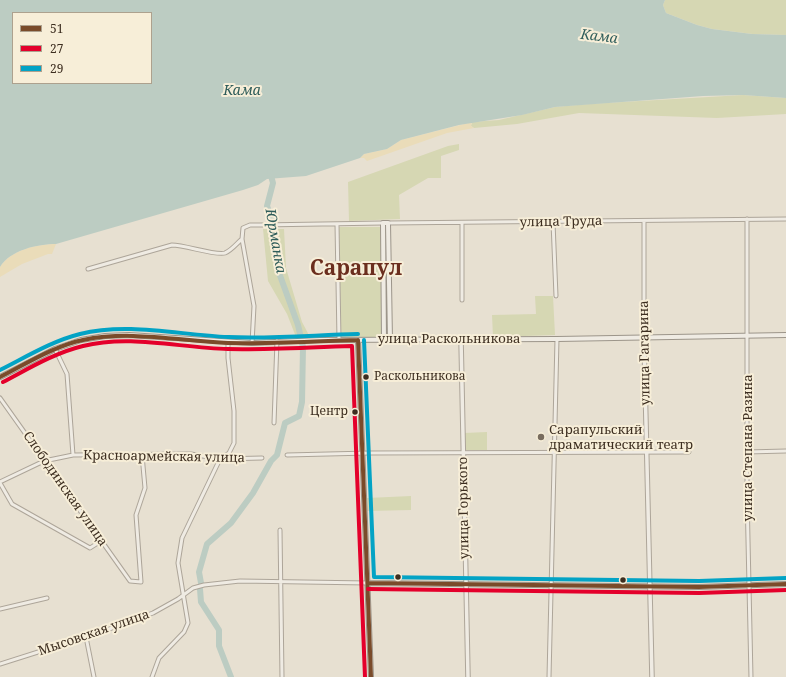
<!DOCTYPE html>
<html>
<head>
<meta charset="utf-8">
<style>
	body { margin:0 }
	#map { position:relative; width:786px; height:677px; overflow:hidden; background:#e7e0d1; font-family:"Noto Serif",serif }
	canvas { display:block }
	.legend { position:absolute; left:12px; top:12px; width:140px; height:72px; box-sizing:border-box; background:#f7eed8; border:1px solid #ada18e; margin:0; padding:5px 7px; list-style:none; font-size:12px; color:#3d2e20 }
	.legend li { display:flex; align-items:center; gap:8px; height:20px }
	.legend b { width:20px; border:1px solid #ada18e }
</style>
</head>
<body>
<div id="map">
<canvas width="786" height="677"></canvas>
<ul class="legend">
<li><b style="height:5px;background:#7a4b2a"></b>51</li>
<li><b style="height:5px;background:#e4002b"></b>27</li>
<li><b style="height:5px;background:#03a3c5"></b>29</li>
</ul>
</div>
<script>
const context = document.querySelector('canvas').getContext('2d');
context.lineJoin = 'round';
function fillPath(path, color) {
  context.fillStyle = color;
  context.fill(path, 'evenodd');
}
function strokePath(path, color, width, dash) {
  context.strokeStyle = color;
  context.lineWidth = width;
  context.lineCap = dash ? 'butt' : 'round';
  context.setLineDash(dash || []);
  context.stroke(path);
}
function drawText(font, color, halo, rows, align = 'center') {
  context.font = font + ' "Noto Serif",serif';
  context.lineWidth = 4;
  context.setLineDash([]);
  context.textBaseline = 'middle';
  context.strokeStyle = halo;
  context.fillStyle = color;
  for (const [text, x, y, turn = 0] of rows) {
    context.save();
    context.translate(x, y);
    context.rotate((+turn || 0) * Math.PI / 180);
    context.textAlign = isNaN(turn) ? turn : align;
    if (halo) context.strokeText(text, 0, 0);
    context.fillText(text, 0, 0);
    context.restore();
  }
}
fillPath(new Path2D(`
	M665,0H786V35L752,34L712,29L697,25L666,13L663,5Z
	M743,95L786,98V114L717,118L579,113L517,124L474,128L471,126L472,122L499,120L555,107L588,104Z
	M459,144V150L441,156V178H428L399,195L400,219L349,221L348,182L448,146Z
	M339,227H381L382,337H341Z
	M263,229H284L286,268L302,322L310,337H296L287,314L268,281Z
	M535,296H553L555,335L493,337L492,315L536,314Z
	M487,432V450H465L464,433Z
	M411,496V510L367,511V498Z`), '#d6d7b3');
fillPath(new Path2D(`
	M472,122L471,126L474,128L447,133L367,161L364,158H360L364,154L387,149L401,140Z
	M56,244L52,254H48L22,264L0,277V267C10,250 38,244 56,244Z`), '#eadcb9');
fillPath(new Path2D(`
	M0,0H665L663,5L666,13L697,25L712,29L752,34L786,35V98L743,95L703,96L555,107L522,115L459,125L401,140L387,149L364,154L360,158L306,176L267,179L258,185L243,190L56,244C38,244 10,250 0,267ZM13,13H151V83H13Z`), '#bcccc2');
strokePath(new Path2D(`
	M201,583L199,572L207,544L231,523L253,493L271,461L277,455L285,423L299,416L302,402L303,347L298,325L278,270L272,219L267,206L273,183L270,172
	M200,589L201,602L219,630V646L231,677`), '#bcccc2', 6);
const minor = new Path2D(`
	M747,219V494L751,677
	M553,222L556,296
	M388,223L786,219
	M337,224L339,340
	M88,269L172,245C185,245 216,256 225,253C232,250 236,244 242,239
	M462,300V223
	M644,338V221
	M252,343L254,306L242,239L243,228L250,225H261L383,223
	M55,349L67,374L73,455
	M0,398L130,581L141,582L136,515L145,488L142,455
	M274,423L277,341
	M747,452L786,451
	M287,455L369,453L689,452
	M0,482L44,461L73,455L191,454L220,459L262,458
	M0,483L12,504L90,548L101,541
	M280,530L282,677
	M0,609L47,598
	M86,637L94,677
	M0,664L101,632L153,613L178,599L193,588L204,585L240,581L368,583
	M152,677L159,658L184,632L188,623L178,563L182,538L220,459L229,453L234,443V411L228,358V343
	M549,677L557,339`);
const tertiary = new Path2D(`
	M644,338L652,677
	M461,339L468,677`);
const secondary = new Path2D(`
	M358,340L371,677
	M384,340L383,223H388L390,340
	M0,377L55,349L81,340L105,336L129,335L252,343L320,340L557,339L786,335
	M368,583L699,587L786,584`);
strokePath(minor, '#ada599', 5);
strokePath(tertiary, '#ada599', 5.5);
strokePath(secondary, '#9c958a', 6);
strokePath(minor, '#efebe3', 3);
strokePath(tertiary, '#efebe3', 3.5);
strokePath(secondary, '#efebe3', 4);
strokePath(new Path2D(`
	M358,340L371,677
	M0,377C26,364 54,346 83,340C131,330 179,341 228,343C271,344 315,341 358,340
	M368,583L699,587L786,584`), '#7a4b2a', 4);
strokePath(new Path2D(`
	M3,382C28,369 54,353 83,346C130,334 180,348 228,349C269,350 311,347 352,346L365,677
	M368,589L699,593L786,590`), '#e4002b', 4);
strokePath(new Path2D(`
	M364,340L374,577L699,581L786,578
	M0,370C26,357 52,341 80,334C128,322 179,335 228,337C271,339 315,335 358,334`), '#03a3c5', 4);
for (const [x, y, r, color] of [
	[366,377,3.5,"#3d2e20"],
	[355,412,3.5,"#3d2e20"],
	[541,437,4,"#786c5e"],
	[398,577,3.5,"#3d2e20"],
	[623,580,3.5,"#3d2e20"]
]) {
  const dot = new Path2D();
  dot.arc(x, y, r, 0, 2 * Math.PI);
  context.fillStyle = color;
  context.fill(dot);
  strokePath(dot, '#f7eed8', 1.5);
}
drawText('12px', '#3d2e20', '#f7eed8', [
	["Раскольникова",374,377],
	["Центр",348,412,"right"]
], 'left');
drawText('13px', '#3d2e20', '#f7eed8', [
	["улица Труда",561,222,-1],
	["улица Раскольникова",449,339],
	["улица Гагарина",645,353,-91],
	["улица Степана Разина",748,448,-90],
	["Красноармейская улица",164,457,1],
	["Слободинская улица",65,489,55],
	["улица Горького",464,508,-91],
	["Мысовская улица",94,633,-19]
]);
drawText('13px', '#3d2e20', '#f7eed8', [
	["Сарапульский",549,430],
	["драматический театр",549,445]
], 'left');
drawText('italic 14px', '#2f5d5a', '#f7eed8', [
	["Кама",599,37,7],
	["Кама",242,91],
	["Юрманка",275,241,80]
]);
drawText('bold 21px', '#6b2e1e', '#f7eed8', [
	["Сарапул",356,269]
]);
</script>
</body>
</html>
